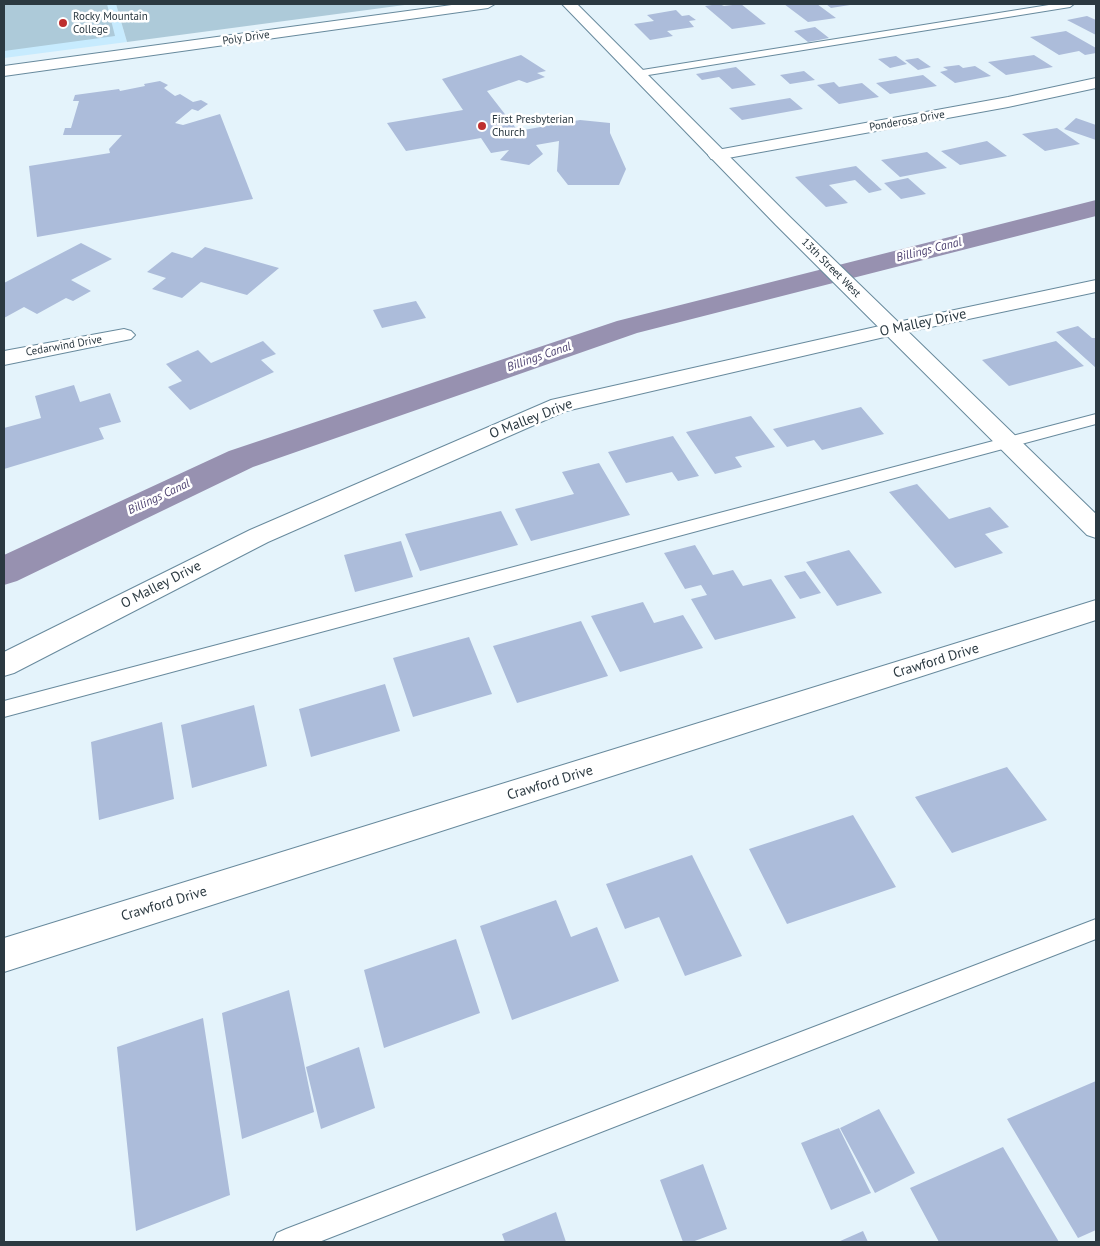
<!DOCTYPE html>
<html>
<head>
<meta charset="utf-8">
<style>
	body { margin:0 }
	#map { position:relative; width:1100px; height:1246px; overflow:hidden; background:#e4f3fb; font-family:"PT Sans",sans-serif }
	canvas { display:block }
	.frame { position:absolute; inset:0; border:5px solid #2b3941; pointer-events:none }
</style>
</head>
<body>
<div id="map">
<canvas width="1100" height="1246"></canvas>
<div class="frame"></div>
</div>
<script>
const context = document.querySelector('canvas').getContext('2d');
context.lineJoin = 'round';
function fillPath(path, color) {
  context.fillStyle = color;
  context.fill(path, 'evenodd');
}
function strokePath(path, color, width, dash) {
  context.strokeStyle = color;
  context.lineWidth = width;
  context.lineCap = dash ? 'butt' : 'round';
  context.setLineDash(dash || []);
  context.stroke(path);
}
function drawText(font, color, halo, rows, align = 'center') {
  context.font = font + ' "PT Sans",sans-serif';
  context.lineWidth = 5;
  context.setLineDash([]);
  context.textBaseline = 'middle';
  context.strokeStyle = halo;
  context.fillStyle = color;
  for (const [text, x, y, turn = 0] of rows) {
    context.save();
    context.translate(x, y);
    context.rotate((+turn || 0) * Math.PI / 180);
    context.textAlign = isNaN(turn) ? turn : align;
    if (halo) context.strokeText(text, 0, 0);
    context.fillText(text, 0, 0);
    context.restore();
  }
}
fillPath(new Path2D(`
	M4,4H116L127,42L4,58Z`), '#c7ebfe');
fillPath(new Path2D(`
	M4,4H107L115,36L4,51Z
	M116,4H412L127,42Z`), '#adcad9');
fillPath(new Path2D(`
	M1096,200V216L637,333L253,467L17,581L4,585V555L229,451L617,321Z`), '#9791b0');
fillPath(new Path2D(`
	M719,4L724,6L741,4L766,24L732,29L705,6Z
	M784,4H817L836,18L808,22Z
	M826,4H850V5L831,8Z
	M676,10L682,16L689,15L696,20L689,21L694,27L667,31L673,36L650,40L634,24L654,21L647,15Z
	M1087,16L1096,20V35L1067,20Z
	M815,27L829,38L808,42L794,31Z
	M1066,31L1096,48V53L1085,55L1079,51L1059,55L1030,37Z
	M521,55L546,71L537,73L545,77L527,83L519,80L487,91L518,131L580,120L610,123V133L626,169L619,185H568L557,171L559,141L536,145L543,154L529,165L500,160L509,150L491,153L481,138L406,151L387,123L463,110L442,79Z
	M1034,55L1053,67L1006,75L988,62Z
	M896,56L907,64L890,68L878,59Z
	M918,58L931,67L918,70L905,60Z
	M959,65L963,68L975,66L991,76L955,83L940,72L948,70L943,67Z
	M736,67L756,85L732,89L719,77L702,80L696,74Z
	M804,71L815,80L790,84L780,75Z
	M923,75L937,86L890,94L876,83Z
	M160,81L168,85L164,88L175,96L180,94L193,102L201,100L208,104L198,111L192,109L175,123L183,125L220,114L253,199L37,237L29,166L110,153L109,149L122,135H63L65,128H71L79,101H73L75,95L119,89L120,91L145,86L144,84Z
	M834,82L839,87L862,83L879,97L839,104L817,85Z
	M790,98L803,109L742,120L729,108Z
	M1076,118L1096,125V140L1064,129Z
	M1057,128L1080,144L1045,151L1022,134Z
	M987,141L1007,156L960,165L941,151Z
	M927,152L947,168L900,177L881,160Z
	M856,166L882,190L869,193L855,180L829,185L848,203L826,207L795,177Z
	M908,178L926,194L901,199L884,183Z
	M81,243L112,259L71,280L91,291L73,301L66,298L37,314L24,307L4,318V283Z
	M205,247L279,268L247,295L201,282L182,298L152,289L166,278L147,272L172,252L192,258Z
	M416,301L426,318L382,328L373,310Z
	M1078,326L1092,338H1096V368L1056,332Z
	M263,341L276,354L261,360L274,372L190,410L168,387L182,381L166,364L198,350L211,363Z
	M1056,341L1084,366L1009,386L982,360Z
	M74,385L80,402L110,393L121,422L99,428L104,439L4,469V428L41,418L35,396Z
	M861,407L884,434L822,450L814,440L787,447L773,429Z
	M751,416L775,447L735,457L742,467L715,474L686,432Z
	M673,436L699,476L678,481L672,472L626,483L608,452Z
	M599,463L630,515L531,541L515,509L574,494L562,472Z
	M917,484L949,519L990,507L1009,527L985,534L1003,553L955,568L889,492Z
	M501,511L518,545L420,571L405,534Z
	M401,541L413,577L355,592L344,555Z
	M695,545L713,575L733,570L743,586L771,579L796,618L715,640L691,599L707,595L701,585L685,589L664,553Z
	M849,550L882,593L837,606L806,562Z
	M805,571L821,593L800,599L784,576Z
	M643,602L654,623L683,615L703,648L620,672L591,616Z
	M581,621L608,676L517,703L493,646Z
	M469,637L492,694L413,717L393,658Z
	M385,684L400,731L311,757L299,709Z
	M254,705L267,766L192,788L181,725Z
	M162,722L174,799L99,820L91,742Z
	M1007,767L1047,820L952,853L915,797Z
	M853,815L896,887L787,924L749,849Z
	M692,855L742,956L685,976L659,917L625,929L606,884Z
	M556,900L571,937L597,927L619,981L512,1020L480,926Z
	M456,939L480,1013L384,1048L364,970Z
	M289,990L314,1112L242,1139L222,1013Z
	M203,1018L230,1195L136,1231L117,1047Z
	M359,1047L375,1108L321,1129L306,1067Z
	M1096,1081V1230L1078,1238L1007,1119Z
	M879,1109L915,1173L875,1193L840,1128Z
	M839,1128L871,1193L831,1210L801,1143Z
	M1003,1147L1059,1242H939L910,1188Z
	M703,1164L727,1229L692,1242H683L660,1180Z
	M556,1212L566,1242H505L502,1234Z
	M863,1231L868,1242H838Z`), '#acbcda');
const lane = new Path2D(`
	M1055,4H1074L1070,7L636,77L631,74L636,71Z
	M1096,414V424L4,717V701Z
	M1096,919V939L319,1242H273L277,1233L286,1229Z`);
const street = new Path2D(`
	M1096,78V88L1008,107L717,160L711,159L708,155L711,151L717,150L1008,97Z
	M1096,280V292L893,335L566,411L268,542L14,673L4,676V652L250,530L551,400L893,323Z
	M124,329L131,331L135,335L131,339L4,365V351Z
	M1096,600V620L4,972V938Z`);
const secondary = new Path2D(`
	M459,4H495L488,8L4,76V66Z
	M562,4H577L790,217L1096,514V538L1087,535L776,225Z`);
strokePath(lane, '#688a9d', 2);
strokePath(street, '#688a9d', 2);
strokePath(secondary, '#688a9d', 2);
fillPath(lane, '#fff');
fillPath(street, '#fff');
fillPath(secondary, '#fff');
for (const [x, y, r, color] of [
	[63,23,5,"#be2f2f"],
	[482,126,5,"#be2f2f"]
]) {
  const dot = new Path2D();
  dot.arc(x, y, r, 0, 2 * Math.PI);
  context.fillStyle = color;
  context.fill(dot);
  strokePath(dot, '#fff', 2);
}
drawText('11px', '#2b3941', '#fff', [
	["Rocky Mountain",73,17],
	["College",73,30],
	["First Presbyterian",492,120],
	["Church",492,133]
], 'left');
drawText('11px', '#2b3941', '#fff', [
	["Poly Drive",246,38,-8],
	["Ponderosa Drive",907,121,-10],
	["13th Street West",831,268,45],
	["Cedarwind Drive",64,346,-10]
]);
drawText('italic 12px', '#4f4472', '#fff', [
	["Billings Canal",929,250,-14],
	["Billings Canal",539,357,-19],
	["Billings Canal",159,497,-25]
]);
drawText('14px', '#2b3941', '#fff', [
	["O Malley Drive",923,323,-12],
	["O Malley Drive",531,419,-21],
	["O Malley Drive",161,585,-27],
	["Crawford Drive",936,661,-17],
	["Crawford Drive",550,783,-17],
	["Crawford Drive",164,904,-17]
]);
</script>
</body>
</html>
